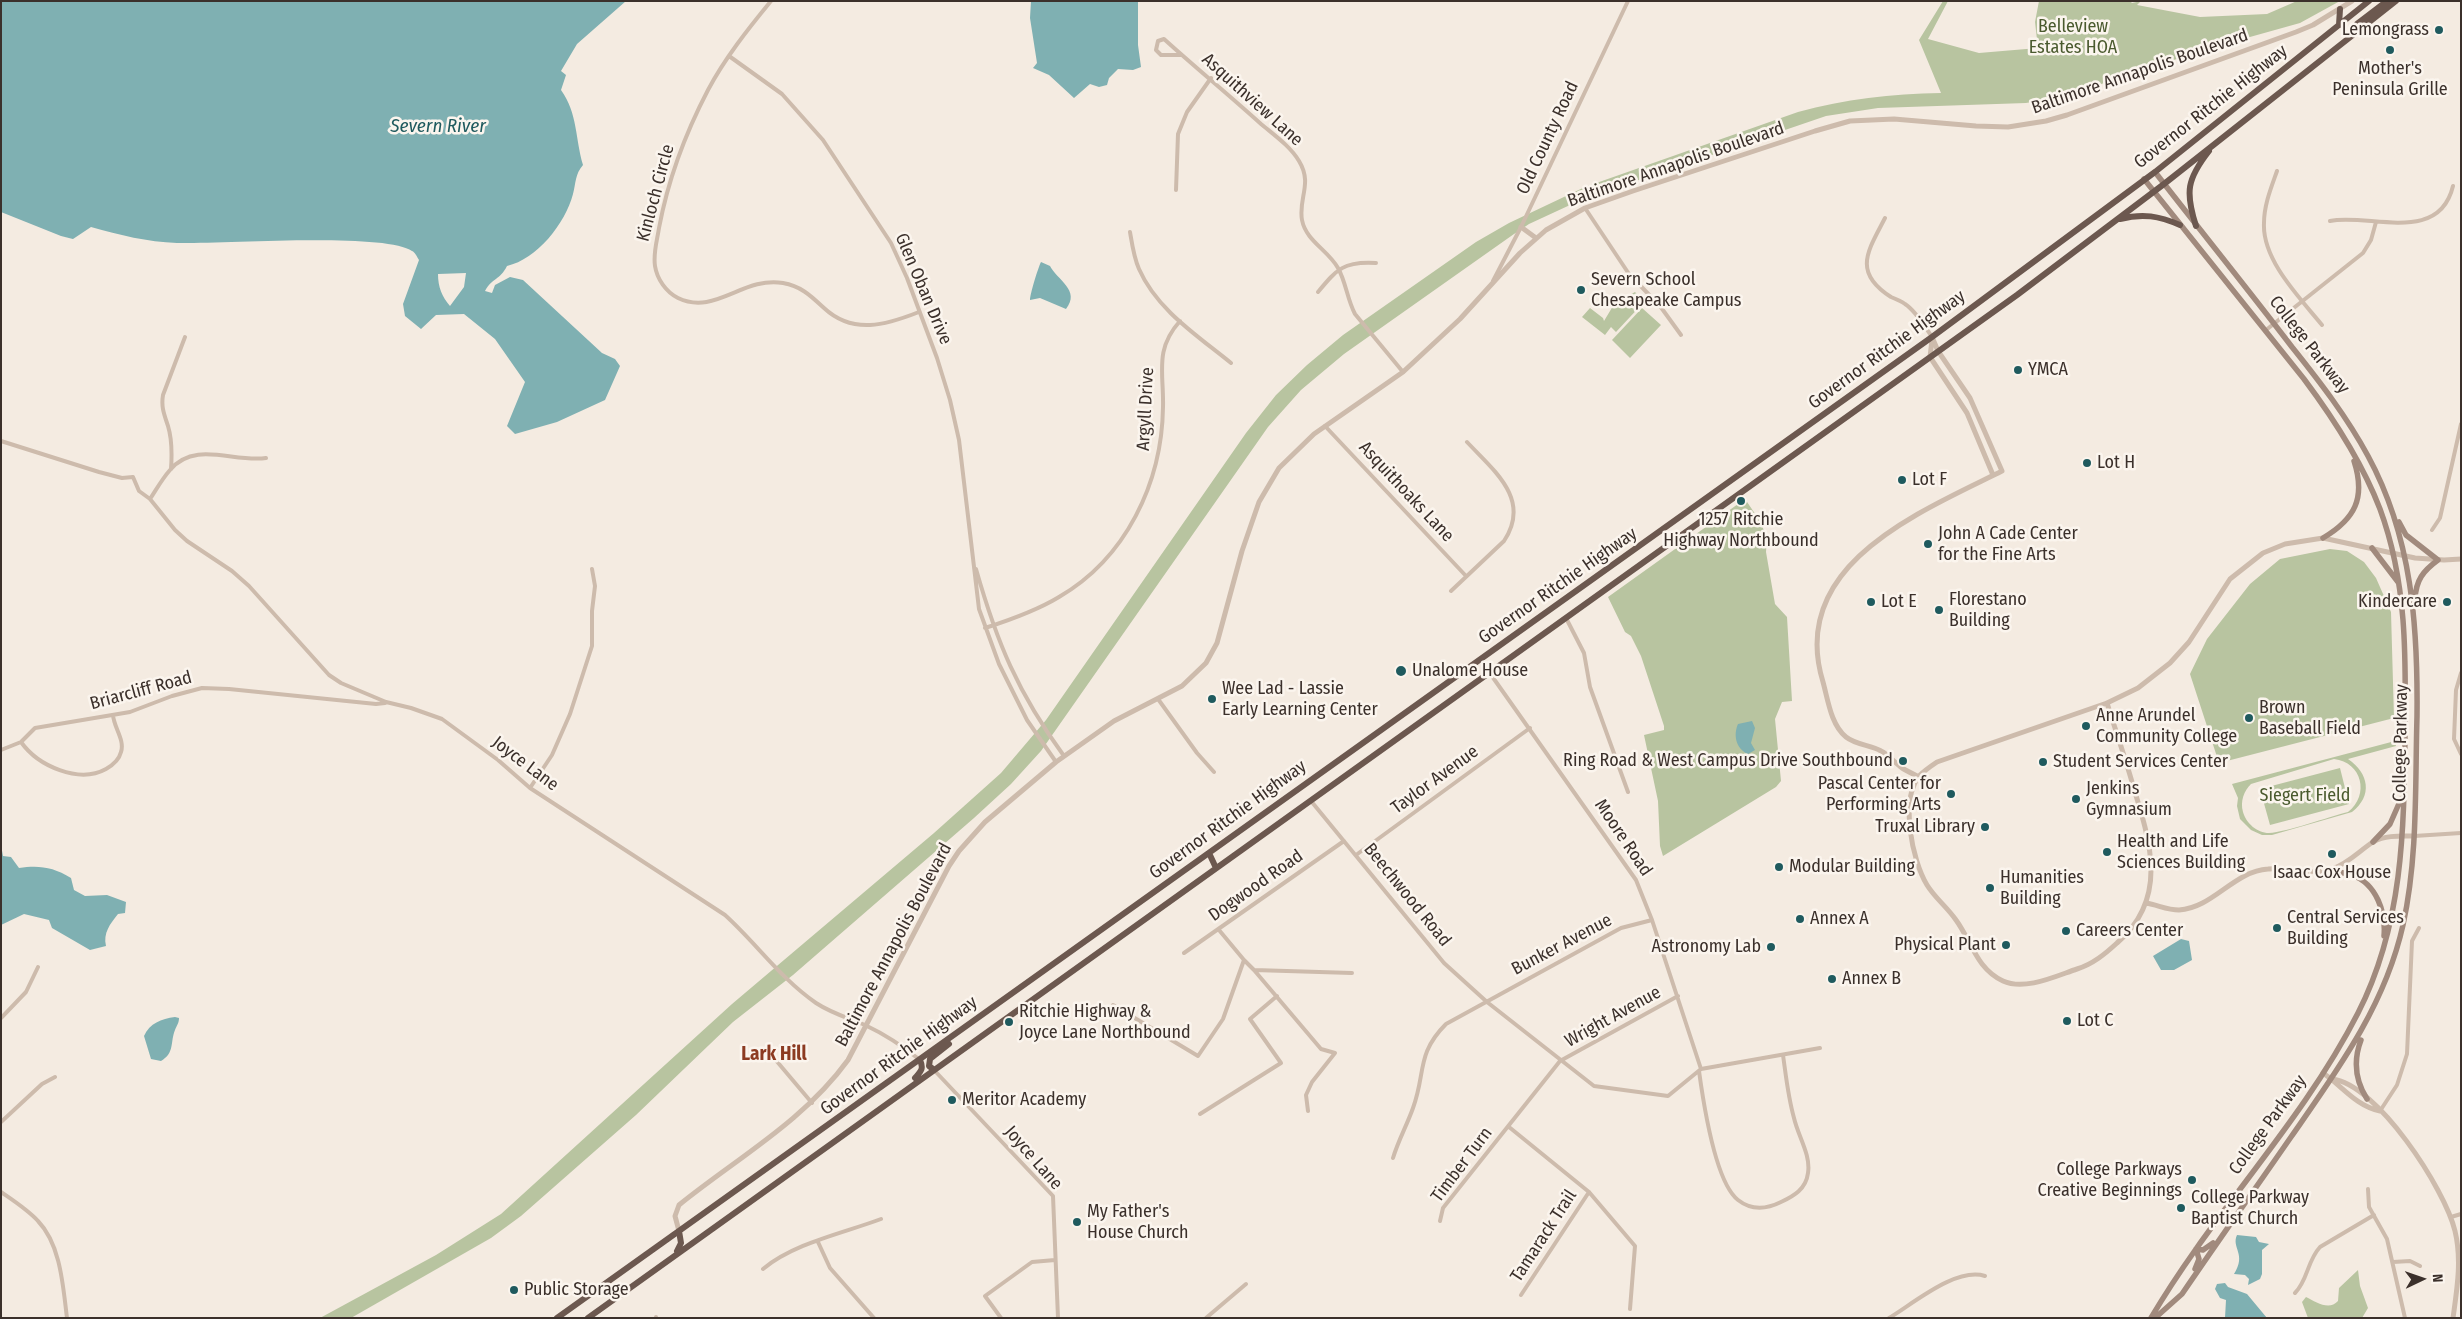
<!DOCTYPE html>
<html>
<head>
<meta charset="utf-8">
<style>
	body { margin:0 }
	#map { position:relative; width:2462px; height:1319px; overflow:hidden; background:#f4ebe1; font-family:"Fira Sans Condensed",sans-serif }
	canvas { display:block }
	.frame { position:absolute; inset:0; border:2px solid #3b302b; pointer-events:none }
	.north { position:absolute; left:2397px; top:1254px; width:50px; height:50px; -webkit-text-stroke:4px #fbf5ee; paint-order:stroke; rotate:87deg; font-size:14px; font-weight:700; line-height:20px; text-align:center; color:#3b302b }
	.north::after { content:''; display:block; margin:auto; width:18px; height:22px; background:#3b302b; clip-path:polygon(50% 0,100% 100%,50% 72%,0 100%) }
</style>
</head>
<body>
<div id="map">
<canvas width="2462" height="1319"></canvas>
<div class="frame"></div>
<div class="north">N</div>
</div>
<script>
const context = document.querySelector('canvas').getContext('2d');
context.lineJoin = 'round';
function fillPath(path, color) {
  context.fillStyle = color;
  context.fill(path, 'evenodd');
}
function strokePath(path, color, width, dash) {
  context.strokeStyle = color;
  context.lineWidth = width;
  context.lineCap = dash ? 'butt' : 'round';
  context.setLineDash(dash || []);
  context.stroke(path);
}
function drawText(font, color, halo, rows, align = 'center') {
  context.font = font + ' "Fira Sans Condensed",sans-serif';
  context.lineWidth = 5;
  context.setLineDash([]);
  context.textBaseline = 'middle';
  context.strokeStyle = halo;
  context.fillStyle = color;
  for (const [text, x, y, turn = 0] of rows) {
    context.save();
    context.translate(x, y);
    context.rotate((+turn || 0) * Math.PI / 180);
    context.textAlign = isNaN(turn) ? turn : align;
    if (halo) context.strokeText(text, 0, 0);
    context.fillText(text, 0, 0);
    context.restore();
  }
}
fillPath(new Path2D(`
	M1943,1H1948L1928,39L1979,53L2038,48L2035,22L2039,1H2130L2132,3L2141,1L2137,5L2200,17L2267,14L2297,1H2340L2300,23L2207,49L2065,96L2026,103L1878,108L1826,116L1583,199L1529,224L1514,234L1344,354L1301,390L1268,427L1041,751L1011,784L974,818L793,975L733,1022L636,1115L521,1216L491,1238L351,1318H320L436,1255L501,1214L732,1004L934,833L1001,773L1046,720L1246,433L1276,395L1307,365L1343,335L1476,242L1509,223L1585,187L1798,112C1845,99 1891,94 1941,93L1919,40Z
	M1635,292L1644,302L1616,332L1611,327L1605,335L1582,317L1590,308L1603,318L1604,321L1619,296L1624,298Z
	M1642,308L1661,325L1630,358L1612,340Z
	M1745,499L1760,521L1767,538L1766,552L1775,604L1787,617L1792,701L1782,702L1775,719L1781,781L1776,787L1663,856L1660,846L1658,801L1644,735L1664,730V726L1641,656L1631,636L1625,632L1608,597Z
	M2330,549L2347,551L2364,562L2376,578L2391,612L2394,718L2219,763L2190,674L2207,639L2250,584L2280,559Z
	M2395,741L2396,746L2348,759C2369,773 2373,796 2352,812L2272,835H2262L2251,830L2240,819L2237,806L2238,798L2232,784ZM2334,759C2362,762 2370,795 2348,812C2328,817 2287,832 2269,833C2257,833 2246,823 2243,812C2240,801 2244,791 2251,784Z
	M2340,768L2349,804L2270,825L2260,789Z
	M2358,1270L2360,1286L2368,1308L2362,1318H2308L2302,1302L2306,1297C2316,1302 2329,1311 2338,1301L2339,1288Z`), '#b8c4a0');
fillPath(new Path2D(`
	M1,1H626L577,44L561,71L566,75L561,90C578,114 575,138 583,165C575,174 576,183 573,194C565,224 537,259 507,266C500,280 492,278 485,291L492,293L495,285L510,277L523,280L602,353L615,359L620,366L605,400L557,422L515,434L507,426L525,382L495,339L464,314L436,315L421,329L405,316L403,304L419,260C417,257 415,252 412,251C386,232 219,244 177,243C147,242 120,235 91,227L73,239L61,236L1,212ZM466,273L464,287L450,306C442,297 438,287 438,274Z
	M1031,1H1138V45L1141,67L1133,70L1118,69L1109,78L1107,85L1099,87L1090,84L1074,98L1049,75L1033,68L1037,63L1030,18Z
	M1041,262L1050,266C1057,280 1081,290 1066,309L1040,298L1030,300C1030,294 1038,268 1041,262Z
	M1752,721L1755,728L1751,743L1755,750L1748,754C1736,749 1733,735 1738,724Z
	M1,845L3,856L11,857L19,868C39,865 53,867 71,878L74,890L85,896L107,895L126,902L125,913L118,914C110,924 103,933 106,946L90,950L52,928L49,920L24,914L1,925Z
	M2181,939L2189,941L2192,960L2174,970H2161L2153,956Z
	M175,1017L179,1018C179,1023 177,1025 175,1030C170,1042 175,1053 161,1061L151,1059L144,1036C150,1023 161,1019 175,1017Z
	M2237,1235L2256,1237L2259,1242L2269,1244L2262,1250V1274L2260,1279L2248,1285L2249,1279L2245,1275L2234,1274C2247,1254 2231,1248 2237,1235Z
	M2225,1283L2228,1287L2247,1294L2267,1318H2225L2226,1300L2220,1298L2215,1289L2217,1284Z`), '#7fb0b2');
strokePath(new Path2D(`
	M771,1C748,29 725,58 708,90C685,134 668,180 659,228C657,241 653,253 655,266C657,279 666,292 678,298C715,316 743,276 783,283C801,286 811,296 824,308C853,335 886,325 919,312
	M1182,55H1161L1156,50L1158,41L1164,39C1196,68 1229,95 1261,124C1274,135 1290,146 1299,161C1313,184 1298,198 1302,220C1306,241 1328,250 1338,268C1346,282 1347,299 1355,314L1403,372
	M729,56L782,94L823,140L891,243L907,278L937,358L950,400L959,440L979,609L999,664L1027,720L1056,762
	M2277,171C2271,188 2264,205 2264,223C2262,260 2300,298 2322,325
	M1176,190L1178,134L1187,112L1211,78
	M1585,208L1629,274L1660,306L1681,335
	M1885,218C1868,251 1852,272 1891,297C1896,299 1901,301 1905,304C1916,311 1925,327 1932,337
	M2330,221C2369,213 2439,245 2453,186
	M1130,232C1132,244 1134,258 1139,269C1157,310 1198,336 1231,363
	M1493,281L1521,227L1628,1
	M1318,292C1337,269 1344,261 1376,263
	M2266,330L2363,253L2371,240L2376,222
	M1325,426L1466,576
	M1,441L99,472L122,478L133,477L139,491L150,499L175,530L187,541L232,571L249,586L329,675L341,683L386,702L411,708L442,719L498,760L530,788L725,915C756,943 781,979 816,1003C831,1013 848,1018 865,1025C884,1034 904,1047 920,1060
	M171,469C172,455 172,439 168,426C164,414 161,407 163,395L185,337
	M150,499C156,490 162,479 170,470C195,440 234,463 266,458
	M2432,530L2440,518L2461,424
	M976,569C997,643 1018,693 1064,756
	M1451,591L1504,541C1532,499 1493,470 1467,442
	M1566,618L1584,653L1590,687L1628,792
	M985,628C1010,620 1036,611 1059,597C1126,558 1162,483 1163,407C1164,373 1154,350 1180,321
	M1489,672L1636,880L1652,920L1701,1069
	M2461,673L2456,690L2454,739L2461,754
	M1158,699L1197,753L1214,772
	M21,742C38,766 79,784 106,769C113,765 119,760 121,752C125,740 114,728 113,715
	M1,750L21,742L35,728L130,712L172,696L202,688L229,689L376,704L385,703
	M530,788L552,755L570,714L592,646V611L595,586L592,569
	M1311,801L1444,963L1487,1002L1594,1086L1668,1096L1701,1069L1820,1048
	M2414,836L2461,833
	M1356,855L1530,728
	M1184,953L1344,841
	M1244,960L1254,970L1352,973
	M1254,970L1321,1049L1335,1053L1312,1082L1306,1095L1308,1111
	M1113,1005L1198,1056L1223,1019L1244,960L1219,930
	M1,1018L26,992L38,967
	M774,1058L812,1103
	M934,1070L1053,1196L1058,1318
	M1699,1071C1703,1100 1715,1182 1738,1200C1752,1211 1767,1209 1781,1202C1794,1196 1806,1189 1808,1173C1811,1155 1798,1136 1794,1118C1788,1097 1786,1076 1783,1055
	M2380,1111L2397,1085L2407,1054L2412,941L2419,928
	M1200,1114L1281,1063L1250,1019L1277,996
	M1,1122L42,1084L55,1077
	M1509,1127L1589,1192L1635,1246L1630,1309
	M1393,1158C1398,1141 1407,1125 1413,1108C1426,1073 1416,1054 1446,1024L1621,928L1652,920
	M2368,1189L2369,1207L2387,1239L2405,1318
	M1,1192C14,1201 28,1210 38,1221C61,1245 63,1287 67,1318
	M2451,1217L2461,1214
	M1440,1221L1443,1208L1560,1061L1678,996
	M818,1242L830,1268L874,1318
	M2393,1262L2410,1261L2420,1266
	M763,1269C794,1243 844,1233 881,1219
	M2295,1293C2308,1280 2307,1261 2320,1247L2374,1215
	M1521,1295L1589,1192
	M656,1318V1317
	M1001,1318L985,1296L1032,1262L1055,1260
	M1206,1318L1246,1284
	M1889,1318C1914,1303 1956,1267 1985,1276`), '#cdbbac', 4);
strokePath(new Path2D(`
	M1521,227L1536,238
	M1932,340L1930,357L1967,413L1993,475
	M2107,703C2116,732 2126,760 2134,789C2151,844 2168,899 2117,943C2105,954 2093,964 2077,969C2056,976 2025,991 2003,981C1976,968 1972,942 1956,920C1947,907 1935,898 1927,885C1912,860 1900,801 1919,776C1924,771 1931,766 1937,762L2107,703L2138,688L2170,663L2189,642L2230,579L2263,553L2285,544L2323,538L2415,558L2444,560L2461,559
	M1919,777C1913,774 1907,771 1902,768C1895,763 1889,755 1881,751C1871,745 1856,745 1846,737C1831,725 1828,700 1823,682C1787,565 1920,512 2002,471L1970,398L1938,351L1932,337
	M2146,903C2158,905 2167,910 2179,910C2213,908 2234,871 2268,869C2288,867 2313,875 2332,869C2349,863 2359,851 2373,842C2386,835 2400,836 2414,836
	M2323,1073C2342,1086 2356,1106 2380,1111
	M2332,1079C2377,1084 2445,1189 2455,1231C2462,1260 2457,1289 2453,1318
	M679,1231L675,1216L679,1205C737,1158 803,1122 848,1060L949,866L959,851L985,822L1056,762L1114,721L1182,686L1206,663L1217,643L1242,551L1259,502L1279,468L1314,434L1403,372L1460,319L1520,253L1546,230L1585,208L1633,191L1815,131L1850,121L1894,119L1976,126L2008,127L2046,121L2067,115L2296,32L2313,25L2352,1`), '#cdbbac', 5);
strokePath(new Path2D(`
	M2155,172C2200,230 2247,288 2292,347C2320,382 2347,417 2368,456C2412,537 2418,626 2417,716C2415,785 2418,857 2403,925C2385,1006 2337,1071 2291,1137C2255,1189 2218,1241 2182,1294L2155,1318
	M2144,179L2304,379C2334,419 2362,462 2380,509C2407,582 2406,657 2405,734C2404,831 2403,925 2358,1013C2302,1123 2213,1212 2151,1318
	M2399,522L2406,535L2438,560C2423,571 2416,580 2415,599
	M2323,538C2355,519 2366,498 2354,461
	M2372,548L2398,582
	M2373,842L2390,824L2401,799
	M2329,870C2337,872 2345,873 2352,875C2377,884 2386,913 2384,936
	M2361,1040C2353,1061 2355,1080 2367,1099
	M2195,1269L2199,1259L2196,1249L2203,1250L2213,1243`), '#a18a7d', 5.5);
strokePath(new Path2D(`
	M2339,25L2340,9
	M2349,35L2357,24L2387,1
	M2120,219C2143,213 2159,216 2180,225
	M2196,226C2185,192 2187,179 2209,151
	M1209,853L1216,868
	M933,1069L929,1066L930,1059L949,1044
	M915,1078C921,1071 924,1069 920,1060
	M677,1251L681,1243L679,1231
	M557,1318L1932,337L2155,172L2369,1
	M588,1318L2017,295L2164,184L2396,1`), '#6c584f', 6);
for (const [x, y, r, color] of [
	[2439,30,5,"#1f5a5e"],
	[2390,50,5,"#1f5a5e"],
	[1581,290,5,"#1f5a5e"],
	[2018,370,5,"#1f5a5e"],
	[2087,463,5,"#1f5a5e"],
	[1902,480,5,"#1f5a5e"],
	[1741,501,5,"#1f5a5e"],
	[1928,544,5,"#1f5a5e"],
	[1871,602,5,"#1f5a5e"],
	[2447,602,5,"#1f5a5e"],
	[1939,610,5,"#1f5a5e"],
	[1401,671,6,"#1f5a5e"],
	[1212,699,5,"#1f5a5e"],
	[2249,718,5,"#1f5a5e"],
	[2086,726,5,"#1f5a5e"],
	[1903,761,5,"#1f5a5e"],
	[2043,762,5,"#1f5a5e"],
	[1951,794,5,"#1f5a5e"],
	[2076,799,5,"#1f5a5e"],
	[1985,827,5,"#1f5a5e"],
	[2107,852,5,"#1f5a5e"],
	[2332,854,5,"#1f5a5e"],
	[1779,867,5,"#1f5a5e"],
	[1990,888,5,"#1f5a5e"],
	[1800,919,5,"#1f5a5e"],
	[2277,928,5,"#1f5a5e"],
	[2066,931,5,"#1f5a5e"],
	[2006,945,5,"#1f5a5e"],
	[1771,947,5,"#1f5a5e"],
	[1832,979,5,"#1f5a5e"],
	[2067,1021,5,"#1f5a5e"],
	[1009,1022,5,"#1f5a5e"],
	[952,1100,5,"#1f5a5e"],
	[2192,1180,5,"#1f5a5e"],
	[2181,1208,5,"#1f5a5e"],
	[1077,1222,5,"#1f5a5e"],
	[514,1290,5,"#1f5a5e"]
]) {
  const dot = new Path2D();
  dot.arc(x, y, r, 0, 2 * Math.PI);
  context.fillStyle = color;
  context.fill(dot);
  strokePath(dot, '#fbf5ee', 2);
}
drawText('18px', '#4a5a2e', '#fbf5ee', [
	["Belleview",2073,27],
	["Estates HOA",2073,48],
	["Siegert Field",2305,796]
]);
drawText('18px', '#3b302b', '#fbf5ee', [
	["Lemongrass",2429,30,"right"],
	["Mother's",2390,69,"center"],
	["Peninsula Grille",2390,90,"center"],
	["Severn School",1591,280],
	["Chesapeake Campus",1591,301],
	["YMCA",2028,370],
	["Lot H",2097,463],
	["Lot F",1912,480],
	["1257 Ritchie",1741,520,"center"],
	["Highway Northbound",1741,541,"center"],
	["John A Cade Center",1938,534],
	["for the Fine Arts",1938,555],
	["Florestano",1949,600],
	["Building",1949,621],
	["Lot E",1881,602],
	["Kindercare",2437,602,"right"],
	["Unalome House",1412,671],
	["Wee Lad - Lassie",1222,689],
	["Early Learning Center",1222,710],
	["Brown",2259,708],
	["Baseball Field",2259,729],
	["Anne Arundel",2096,716],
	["Community College",2096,737],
	["Ring Road & West Campus Drive Southbound",1893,761,"right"],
	["Student Services Center",2053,762],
	["Pascal Center for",1941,784,"right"],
	["Performing Arts",1941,805,"right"],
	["Jenkins",2086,789],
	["Gymnasium",2086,810],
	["Truxal Library",1975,827,"right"],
	["Health and Life",2117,842],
	["Sciences Building",2117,863],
	["Modular Building",1789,867],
	["Isaac Cox House",2332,873,"center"],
	["Humanities",2000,878],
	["Building",2000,899],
	["Central Services",2287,918],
	["Building",2287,939],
	["Annex A",1810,919],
	["Careers Center",2076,931],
	["Physical Plant",1996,945,"right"],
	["Astronomy Lab",1761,947,"right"],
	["Annex B",1842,979],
	["Ritchie Highway &",1019,1012],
	["Joyce Lane Northbound",1019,1033],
	["Lot C",2077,1021],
	["Meritor Academy",962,1100],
	["College Parkways",2182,1170,"right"],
	["Creative Beginnings",2182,1191,"right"],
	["College Parkway",2191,1198],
	["Baptist Church",2191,1219],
	["My Father's",1087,1212],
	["House Church",1087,1233],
	["Public Storage",524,1290]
], 'left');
drawText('18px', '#3b302b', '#fbf5ee', [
	["Baltimore Annapolis Boulevard",2140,72,-19],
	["Asquithview Lane",1252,100,42],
	["Governor Ritchie Highway",2211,107,-38],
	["Old County Road",1548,138,-65],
	["Baltimore Annapolis Boulevard",1676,165,-19],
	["Kinloch Circle",656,193,-75],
	["Glen Oban Drive",923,289,67],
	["College Parkway",2309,345,52],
	["Governor Ritchie Highway",1887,350,-36],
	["Argyll Drive",1146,409,-87],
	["Asquithoaks Lane",1406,492,47],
	["Governor Ritchie Highway",1558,586,-35],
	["Briarcliff Road",141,691,-15],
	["College Parkway",2401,743,-89],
	["Joyce Lane",525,764,37],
	["Taylor Avenue",1435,780,-36],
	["Governor Ritchie Highway",1228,820,-36],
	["Moore Road",1623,838,56],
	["Dogwood Road",1256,886,-35],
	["Beechwood Road",1407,895,51],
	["Baltimore Annapolis Boulevard",894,945,-62],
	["Bunker Avenue",1562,945,-28],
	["Wright Avenue",1613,1017,-29],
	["Governor Ritchie Highway",899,1056,-36],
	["College Parkway",2268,1125,-54],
	["Joyce Lane",1033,1158,49],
	["Timber Turn",1462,1165,-53],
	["Tamarack Trail",1544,1236,-57]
]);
drawText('italic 19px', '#1f5a5e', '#fbf5ee', [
	["Severn River",438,127]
]);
drawText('bold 19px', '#8c3b22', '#fbf5ee', [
	["Lark Hill",774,1055]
]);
</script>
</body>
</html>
